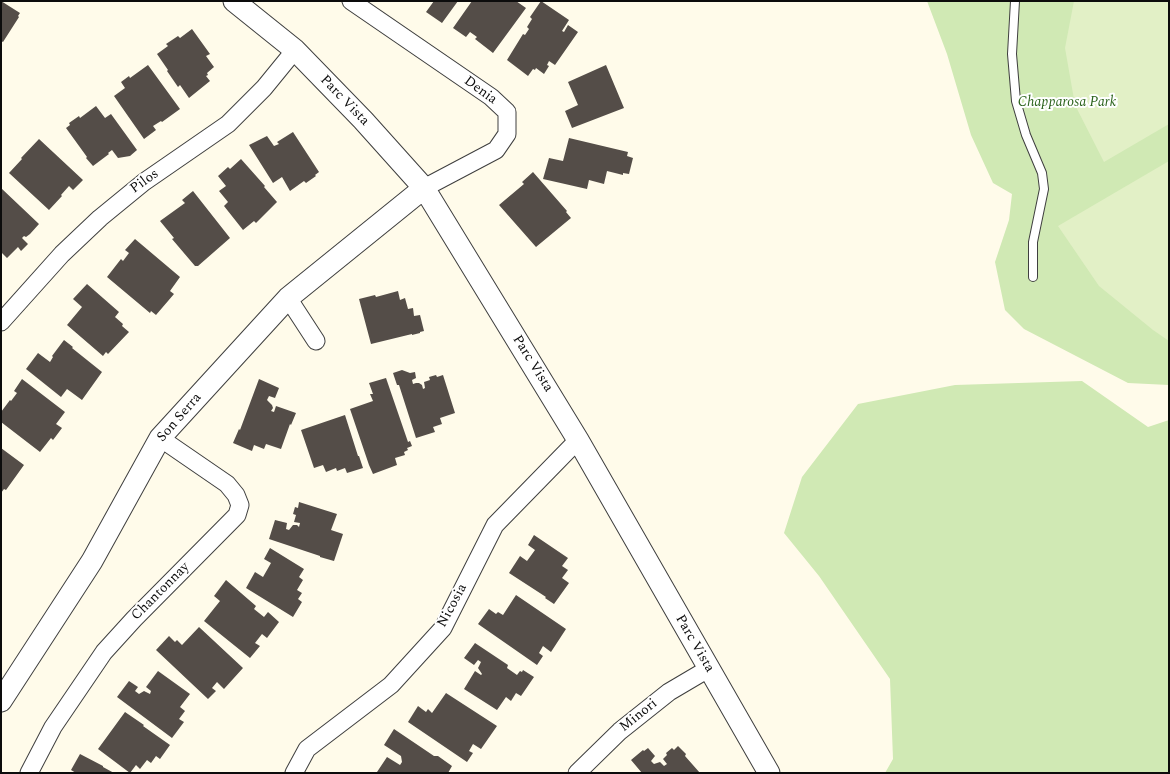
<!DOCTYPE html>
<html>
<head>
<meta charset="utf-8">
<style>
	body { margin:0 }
	#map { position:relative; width:1170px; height:774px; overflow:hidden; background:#fffbea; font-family:Spectral,serif }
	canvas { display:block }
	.frame { position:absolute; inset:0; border:2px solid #0c0c0c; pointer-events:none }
</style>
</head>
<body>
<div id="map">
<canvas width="1170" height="774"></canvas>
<div class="frame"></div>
</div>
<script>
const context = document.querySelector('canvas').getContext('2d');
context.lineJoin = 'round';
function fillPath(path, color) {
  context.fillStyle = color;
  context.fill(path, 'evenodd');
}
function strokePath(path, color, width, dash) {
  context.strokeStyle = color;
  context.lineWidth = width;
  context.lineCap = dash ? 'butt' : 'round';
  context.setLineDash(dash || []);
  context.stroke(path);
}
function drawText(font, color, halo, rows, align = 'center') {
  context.font = font + ' Spectral,serif';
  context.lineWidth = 4;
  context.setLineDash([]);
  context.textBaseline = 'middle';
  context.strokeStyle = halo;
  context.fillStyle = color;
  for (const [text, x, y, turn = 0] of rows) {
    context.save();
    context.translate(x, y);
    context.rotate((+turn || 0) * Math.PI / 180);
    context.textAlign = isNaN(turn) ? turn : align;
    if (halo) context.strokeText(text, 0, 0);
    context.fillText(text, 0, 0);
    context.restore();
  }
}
fillPath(new Path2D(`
	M927,1H1169V385L1128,383L1024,329L1005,310L995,262L1009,220L1012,194L993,183L971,135L947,54Z
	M1082,381L1148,427L1169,420V773H885L893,759L890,679L819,576L784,533L802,477L858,404L955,385Z`), '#d0e9b4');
fillPath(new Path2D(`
	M1074,1H1169V124L1104,162L1075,105L1065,48Z
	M1169,161V341L1153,330L1099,286L1058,226Z`), '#e2f0c6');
fillPath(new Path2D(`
	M1,1L20,13L18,16L19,17L3,42L1,41Z
	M434,1H458L442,23L426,12Z
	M472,1H516L526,8L493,53L475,39L477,37L470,32L466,37L453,28Z
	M541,1L569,20L562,31L564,32L568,25L578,32L555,65L549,61L547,65L549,66L544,74L536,68L535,70L533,69L528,76L507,60L523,34L525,35L529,29L527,27L532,19L530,17Z
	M192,29L210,54L206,56L214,67L207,73L208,75L206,76L210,81L189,98L180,85L178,87L167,71L168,70L157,54L168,46L166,44L178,36L180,38Z
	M148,65L180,109L162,122L161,121L153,126L156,130L144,139L114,96L125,88L121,82L129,76L130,78Z
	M606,65L624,108L572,128L565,111L578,105L568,82Z
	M96,106L105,118L111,114L137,150L130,156L118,158L112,150L108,153L109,154L93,166L86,158L87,157L66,128L70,125L69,123L79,116L80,118Z
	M293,132L319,172L315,175L316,176L306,183L304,181L290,191L282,177L273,183L249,145L267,136L274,146L279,144L277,142Z
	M569,138L628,152L627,156L633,158L629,174L623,173V175L607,171L604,184L589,180L587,189L543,179L549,158L563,161Z
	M39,139L83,180L73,190L69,186L61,195L62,196L49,210L9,173L22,159L21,158Z
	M241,159L265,186L264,187L277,202L256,223L254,221L243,230L224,206L228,202L219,191L226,186L218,176L228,167L230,169Z
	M533,172L567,211L566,212L571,218L536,247L499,205L524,184L522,182Z
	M1,188L39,224L30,234L26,237L24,236L22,238L28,244L21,251L18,247L7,258L1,252Z
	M193,191L230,238L198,266H195L172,239L174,238L160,221L185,203L182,200Z
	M135,239L180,277L170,291L174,294L156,315L151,311L150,313L107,277L121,259L123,261L129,253L125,250Z
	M87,284L119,312L115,317L123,324L122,326L129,332L108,354L106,352L103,356L67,325L82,307L73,299Z
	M398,291L400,300L405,298L408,309L413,308L414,316L420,315L424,331L420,332V333L412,335V334L371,344L359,299L375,295L376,297Z
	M64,340L73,347L72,348L102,372L82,400L67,389L61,397L26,369L38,353L50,362L53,357L52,356Z
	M402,370L410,373L415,372L416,378L412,380L413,384L416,383H419L422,385L423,389L425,388L424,382L430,380L429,377L436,375L437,377L443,375L455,413L440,418L442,424L433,427L435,432L416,438L399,385H397L393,373Z
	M386,378L408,442L410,441L412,446L407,448L408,450L404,452L405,455L395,458L397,465L373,474L369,465L350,409L373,401L370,394H373L369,383Z
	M22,379L65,412L56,424L62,428L53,440L51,438L40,452L1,422V412L10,400L11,401L17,393L14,391Z
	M259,379L279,388L275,398L269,396L267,400L272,405L273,408L271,411L274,412L276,406L296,413L291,425L290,424L281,449L266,444L264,449L254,445L252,451L233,443L239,429L240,430Z
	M345,415L358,456H359L363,468L347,473L345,468L337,471L336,468L326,472L323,465L314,468L301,430Z
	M1,448L24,465L6,490L4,489L1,493Z
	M299,502L337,514L331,530L343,534L334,561L320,557V556L269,539L275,520L287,523L286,529L289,530L293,525H297L299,527L300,523L294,522L296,515L293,514L295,507L298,508Z
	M534,535L568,558L562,566L568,570L562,578L569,583L554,604L545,598L546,597L509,573L520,556L527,561L535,550L528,545Z
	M270,548L304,569L299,577L303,580L297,590L302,593L298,599L302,602L293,617L246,588L255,572L263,577L271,563L264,559Z
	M226,580L256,606L254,609L264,617L268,612L279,622L267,638L262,634L255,643L260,646L250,658L204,621L220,601L214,596Z
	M516,595L566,629L551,652L543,646L539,653L543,656L537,665L478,624L489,609L496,614L498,612L503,615Z
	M199,627L243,668L224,689L217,682L212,688L216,691L208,699L156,650L169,636L175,642L177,640L182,645Z
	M475,643L508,665L507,668L517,675L520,671L522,672L523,670L534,677L521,696L516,693L511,701L506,697L497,710L464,689L475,671L481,675L482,674L478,668L481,662L478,660L474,665L464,658Z
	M158,671L190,694L180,707L185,711L179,719L184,722L172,738L117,697L129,681L138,687L135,691L139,694L144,691L150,694L151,691L146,687Z
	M446,693L497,726L481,749L473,744L469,751L473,753L467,762L408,722L418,706L426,712L428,709L432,713Z
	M125,712L144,725L143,726L170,745L160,759L156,756L151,763L147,760L140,769L136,765L130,773L98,749Z
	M394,729L434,756H438L452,766L448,773L377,772L387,757L400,765L402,762L401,756L384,745Z
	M678,746L686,754L685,756L700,773H642L631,760L643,750L644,751L648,748L655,756L651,761L654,764L660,762L664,766L667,764L663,759L667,755L666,753L672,748L674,750Z
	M80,754L103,766V767L114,773H76L71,770Z`), '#544d48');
const service = new Path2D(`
	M1015,1L1012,54L1016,101L1026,135L1042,173L1044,189L1033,242V277`);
const minor = new Path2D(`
	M351,1L491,97L507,112V134L496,150L424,188
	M288,298L316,341
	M1,322L62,254L100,218L144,182L228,124L264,88L295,50
	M29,773L53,727L104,652L134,619L237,515L240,505L236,495L227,484L160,438
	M294,773L307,749L391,685L443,628L495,525L578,440
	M577,773L620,731L669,692L708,669`);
const tertiary = new Path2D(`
	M234,1L295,50L363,120L424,188L578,440L769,773
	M1,701L92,561L160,438L288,298L424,188`);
strokePath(service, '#3f3f3f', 10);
strokePath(minor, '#3f3f3f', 19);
strokePath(tertiary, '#3f3f3f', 23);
strokePath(service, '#fff', 8);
strokePath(minor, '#fff', 17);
strokePath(tertiary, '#fff', 21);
drawText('14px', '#0c0c0c', '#fff', [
	["Denia",480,91,36],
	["Parc Vista",344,101,46],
	["Pilos",145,182,-36],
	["Parc Vista",532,364,58],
	["Son Serra",180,418,-49],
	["Chantonnay",161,592,-45],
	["Nicosia",453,606,-62],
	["Parc Vista",694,644,60],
	["Minori",639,716,-39]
]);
drawText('italic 14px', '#2b631c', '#fff', [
	["Chapparosa Park",1067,103]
]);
</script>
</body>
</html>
